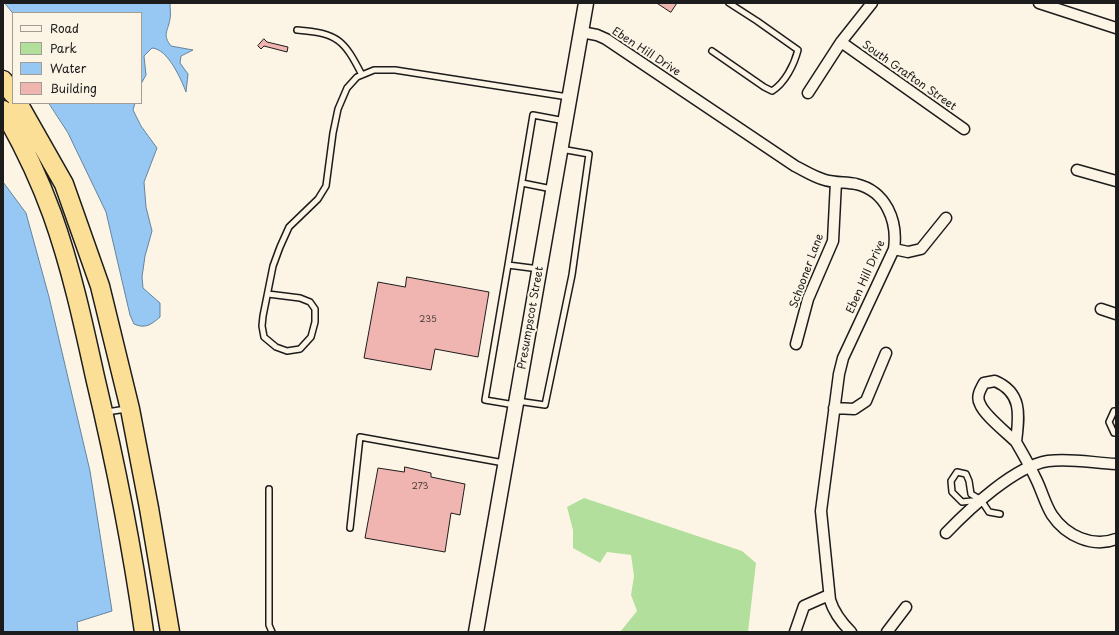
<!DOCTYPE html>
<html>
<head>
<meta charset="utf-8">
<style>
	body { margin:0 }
	#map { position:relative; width:1119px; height:635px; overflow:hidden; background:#fcf5e5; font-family:"Playpen Sans",sans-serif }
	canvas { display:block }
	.frame { position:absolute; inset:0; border:4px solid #1c1c1c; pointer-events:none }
	.legend { position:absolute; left:12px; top:12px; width:130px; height:92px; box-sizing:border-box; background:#fcf5e5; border:1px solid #a29e95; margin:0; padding:5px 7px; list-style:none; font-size:12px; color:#1c1c1c }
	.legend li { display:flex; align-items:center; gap:8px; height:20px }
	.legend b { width:20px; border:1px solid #a29e95 }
</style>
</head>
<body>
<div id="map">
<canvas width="1119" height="635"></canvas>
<div class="frame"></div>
<ul class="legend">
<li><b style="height:5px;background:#fcf5e5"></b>Road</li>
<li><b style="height:11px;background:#b3df9d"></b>Park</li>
<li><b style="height:11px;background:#96c8f3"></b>Water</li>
<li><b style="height:11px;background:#f0b5b0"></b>Building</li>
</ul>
</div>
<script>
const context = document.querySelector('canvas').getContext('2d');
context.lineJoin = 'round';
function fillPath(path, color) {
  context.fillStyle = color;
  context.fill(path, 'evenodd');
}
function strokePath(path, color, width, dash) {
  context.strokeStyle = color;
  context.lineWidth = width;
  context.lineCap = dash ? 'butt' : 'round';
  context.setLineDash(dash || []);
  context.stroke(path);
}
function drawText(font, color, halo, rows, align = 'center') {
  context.font = font + ' "Playpen Sans",sans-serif';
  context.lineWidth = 4;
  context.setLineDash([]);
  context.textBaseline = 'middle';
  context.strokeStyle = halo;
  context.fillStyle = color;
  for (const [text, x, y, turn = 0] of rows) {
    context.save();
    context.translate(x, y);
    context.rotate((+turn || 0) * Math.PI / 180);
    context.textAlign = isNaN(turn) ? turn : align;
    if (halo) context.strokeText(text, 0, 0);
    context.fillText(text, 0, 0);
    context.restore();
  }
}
fillPath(new Path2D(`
	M584,498L742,551L756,563L748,632H620L637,611L631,595L634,576L631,555L607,552L600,563L573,548V530L567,507Z`), '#b3df9d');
const water = new Path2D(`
	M5,3H170C170,8 171,14 170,19C168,31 162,35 171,46L193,50L181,56L180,63L188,74L186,92C181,79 168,49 152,48L144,56L146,75L141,84V13H13Z
	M49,103H135L133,110L141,126L157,148L144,182L146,207L152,231L145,256L142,277L143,288L160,303V317C151,325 145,329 134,324L130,315L106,212L68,133Z
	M3,182L26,213L49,297L90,471L112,611L77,622L78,632H3Z`);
fillPath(water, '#96c8f3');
strokePath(water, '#65839d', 1);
const building = new Path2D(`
	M657,3H677L671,12Z
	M264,39L267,42L288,47L287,52L264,46L261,49L258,46Z
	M407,277L489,292L478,357L435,349L431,370L364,358L378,282L405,287Z
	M405,467L431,473V477L465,484L460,515L451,513L445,552L365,538L378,468L404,472Z`);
fillPath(building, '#f0b5b0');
strokePath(building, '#1c1c1c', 1);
const lane = new Path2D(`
	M297,30C338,33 344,40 362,75
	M712,51L764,87L772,91C785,83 794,65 798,50L757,21L729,3
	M522,183L552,189
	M508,265L485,400L515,405
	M539,269L508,265L533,115L565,121
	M268,294L300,298L310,302L315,309V322L311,337L300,349L287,351L276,347L264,337L262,326L263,316L273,266L280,247L289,227L318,199L326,186L333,133L338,109L347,88L357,77L374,70H395L568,97
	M517,401L545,405L572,275L589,154L561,149
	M1116,411H1114L1109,422L1114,433H1116
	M107,412L126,409
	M957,472L966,474L969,481L971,494L981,500L962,502L952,492L951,481Z
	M269,489V625L272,632
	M981,500L989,512L1000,514
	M350,528L360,437L504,463`);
const street = new Path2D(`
	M1039,3L1116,28
	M581,32L597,35L606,39L795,166C805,171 814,177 825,180C835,183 846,182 856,184C886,191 898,221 894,249L843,358L839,374L821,511L830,600C834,613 841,622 851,632
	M841,42L964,129
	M808,93L841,42L872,3
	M1077,170L1116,181
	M894,249L908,252L921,249L946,218
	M1101,309L1116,314
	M796,344L808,299L833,241L836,182
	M995,381C1023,393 1019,416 1016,442C1007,433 984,415 980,404C976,397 980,390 984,383Z
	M834,408L854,409L866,401L886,353
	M1016,442C1023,454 1030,466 1036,479C1042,491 1045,504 1052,515C1066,536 1093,548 1116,539
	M946,533C969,509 1015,466 1048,461C1071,458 1093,463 1116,464
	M795,632L804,606L829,595
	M887,632L906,607`);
const secondary = new Path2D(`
	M476,632L586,3`);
const highway = new Path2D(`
	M3,80L13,94
	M18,103L64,184L100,286L130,409L149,508L170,632
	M3,110C22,143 39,178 52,214C71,267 83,322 95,377C115,461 132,546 144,632`);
strokePath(lane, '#1c1c1c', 8);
strokePath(street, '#1c1c1c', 13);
strokePath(secondary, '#1c1c1c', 17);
strokePath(highway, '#1c1c1c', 21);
strokePath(lane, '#fcf5e5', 5);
strokePath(street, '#fcf5e5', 10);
strokePath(secondary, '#fcf5e5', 14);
strokePath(highway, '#fbdf96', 18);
drawText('9px', '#514241', null, [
	["235",428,320],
	["273",420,487]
]);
drawText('11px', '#1c1c1c', '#fcf5e5', [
	["Eben Hill Drive",646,52,33],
	["South Grafton Street",909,76,35],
	["Schooner Lane",807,271,-70],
	["Eben Hill Drive",866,277,-66],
	["Presumpscot Street",531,318,-80]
]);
</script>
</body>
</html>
